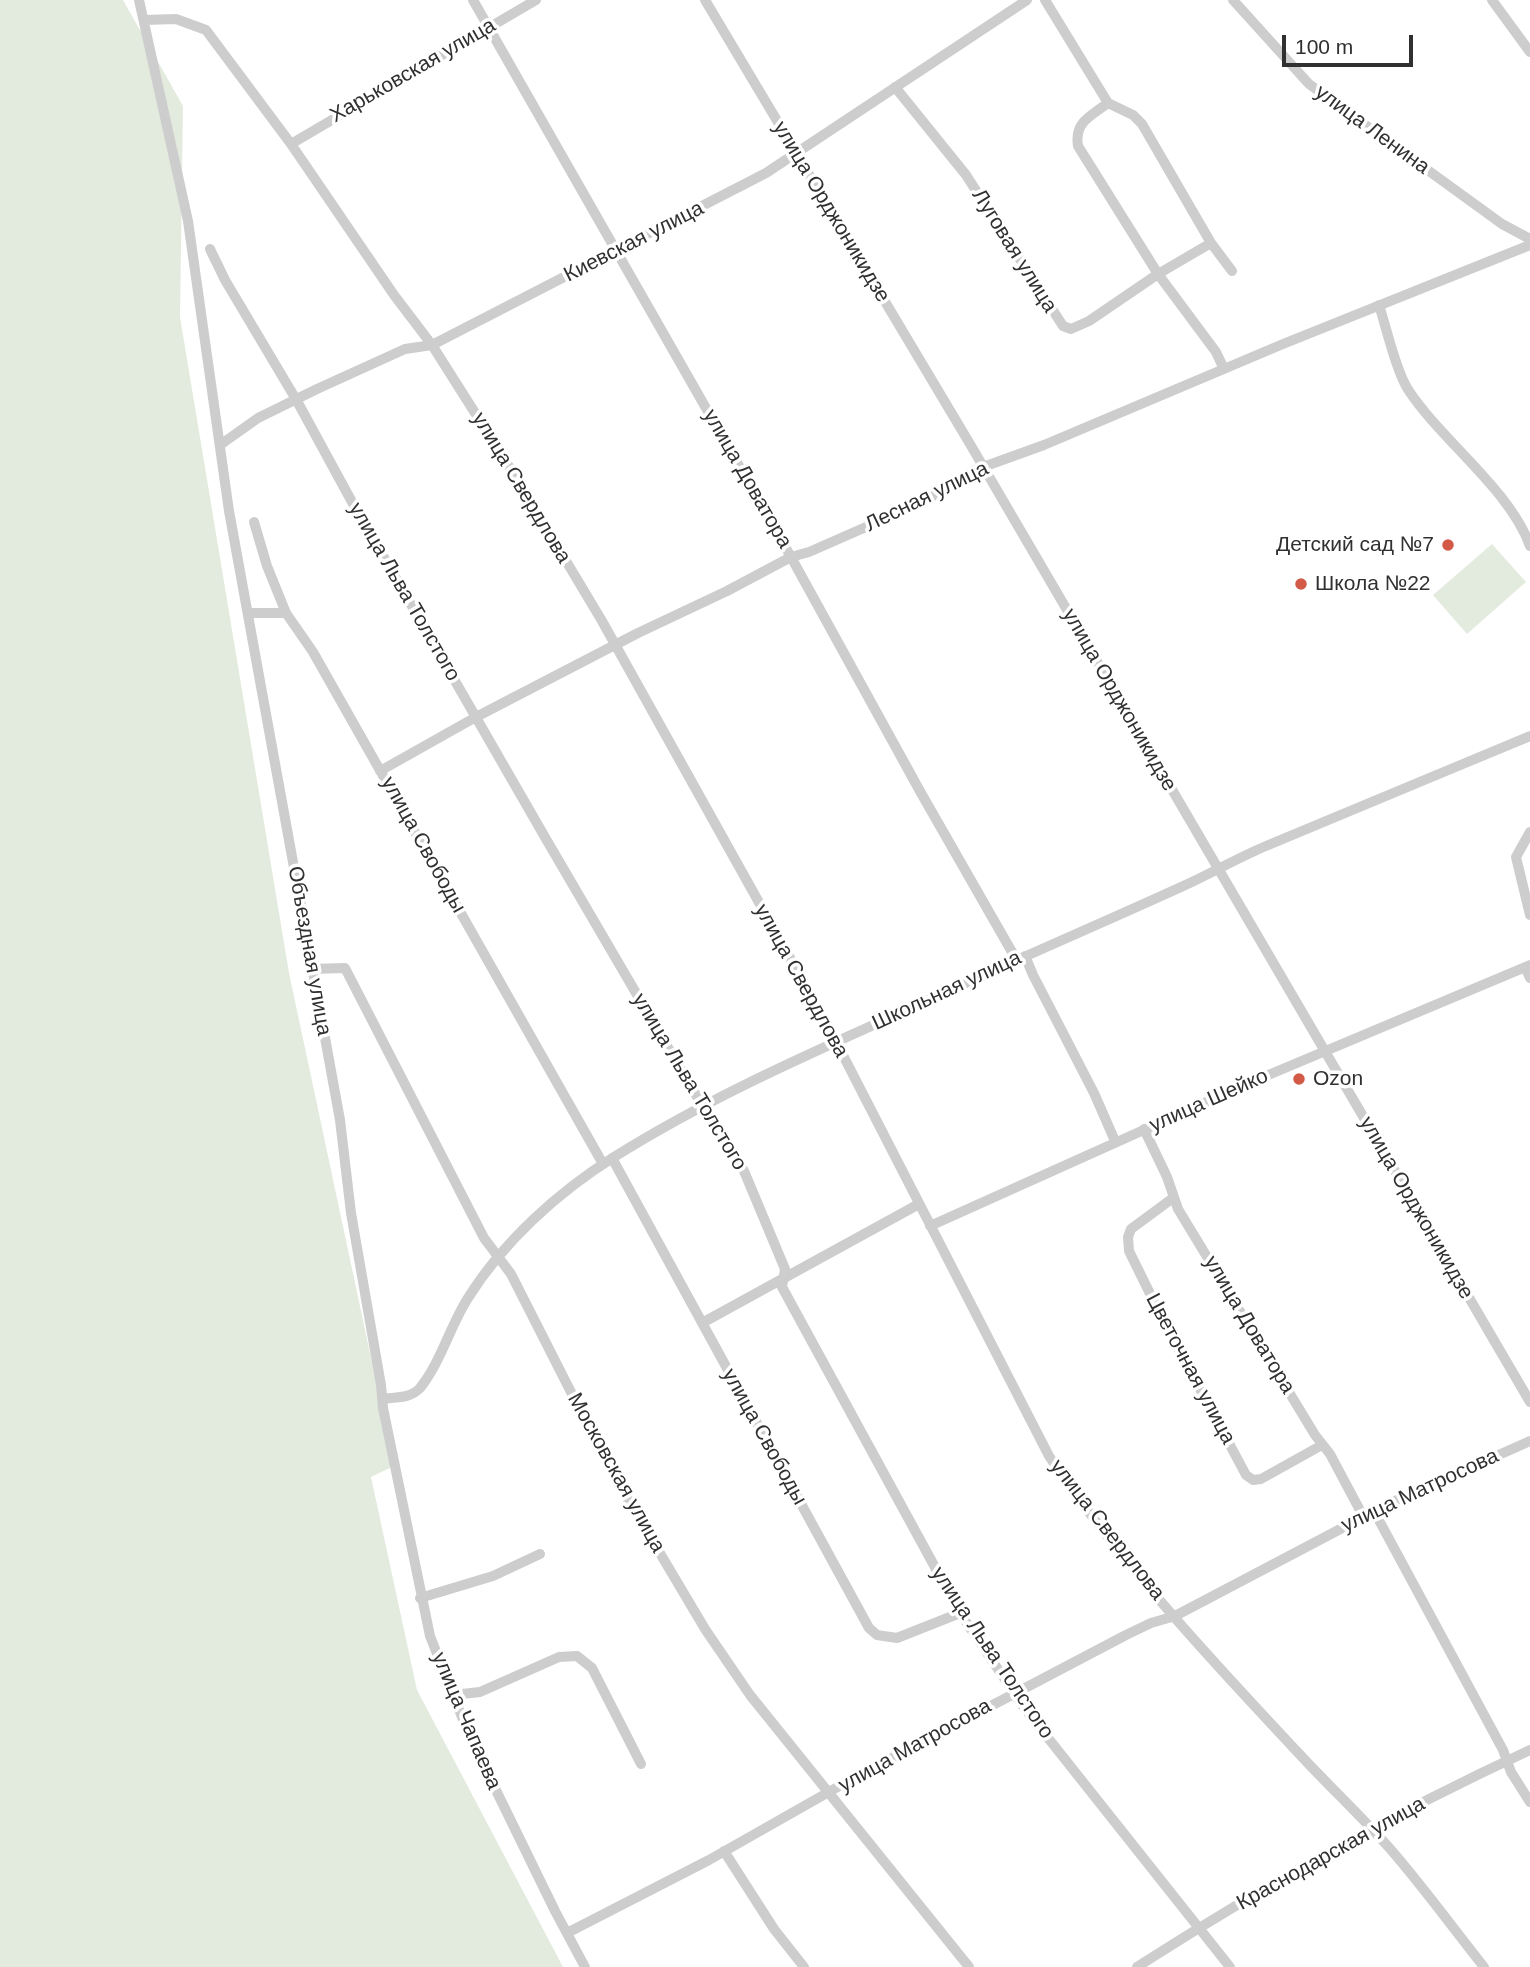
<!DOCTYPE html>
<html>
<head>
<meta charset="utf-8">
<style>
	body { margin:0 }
	#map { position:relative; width:1530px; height:1967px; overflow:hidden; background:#fff; font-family:Helvetica,sans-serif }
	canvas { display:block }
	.scale { position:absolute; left:1282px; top:35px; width:131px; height:32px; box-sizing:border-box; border:4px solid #303030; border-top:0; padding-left:9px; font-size:21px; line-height:24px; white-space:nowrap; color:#303030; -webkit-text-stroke:5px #fff; paint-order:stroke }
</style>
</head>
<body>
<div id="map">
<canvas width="1530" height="1967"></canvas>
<div class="scale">100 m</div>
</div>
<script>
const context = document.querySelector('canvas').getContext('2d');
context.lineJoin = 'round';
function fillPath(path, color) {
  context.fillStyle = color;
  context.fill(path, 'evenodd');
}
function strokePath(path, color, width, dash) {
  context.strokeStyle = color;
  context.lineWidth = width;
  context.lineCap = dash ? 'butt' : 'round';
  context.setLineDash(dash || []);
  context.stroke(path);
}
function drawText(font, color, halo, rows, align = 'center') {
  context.font = font + ' Helvetica,sans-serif';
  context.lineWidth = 7;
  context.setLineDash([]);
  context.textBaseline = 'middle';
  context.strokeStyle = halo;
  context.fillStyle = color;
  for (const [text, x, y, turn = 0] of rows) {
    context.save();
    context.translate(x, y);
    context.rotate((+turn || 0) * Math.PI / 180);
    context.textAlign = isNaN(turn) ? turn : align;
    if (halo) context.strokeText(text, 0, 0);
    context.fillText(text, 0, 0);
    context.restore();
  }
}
fillPath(new Path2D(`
	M0,0H123L183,106L180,317L289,973L380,1400L398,1464L371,1477L417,1690L563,1967H0Z
	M1492,544L1526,582L1467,634L1433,595Z`), '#e3ebdf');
strokePath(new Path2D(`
	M139,0L188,221L229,511L340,1120L351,1213L381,1385L383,1408L430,1636L469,1735L555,1911L585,1967
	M473,0L791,557L921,793L1016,959
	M705,0L970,444L1530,1402
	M1045,0L1108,103C1091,116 1074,122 1078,146L1158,274L1216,352L1224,369
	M1233,0L1309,84L1502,224L1530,239
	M1492,0L1530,52
	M144,20L176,19L206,30L291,144L394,295L432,345L520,484L602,621L829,1028L1049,1456C1122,1565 1214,1663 1304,1759C1333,1790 1364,1819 1392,1851C1424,1888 1453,1928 1484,1967
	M895,87L966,175L1063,326L1071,329L1089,321L1158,274L1211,243
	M1108,103L1133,115L1142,124L1211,243L1232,271
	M291,144L536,0
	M210,249L225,280L297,401L352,502L546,839L691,1087L744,1171L785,1269L782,1287L960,1613L1025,1709L1230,1967
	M1379,305C1386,327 1397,374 1409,391C1443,442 1510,490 1530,546
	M220,445L258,418L317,389L405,349L432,345L766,173L1027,0
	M254,522L267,566L286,613L313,652L603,1164
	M248,613H286
	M380,771L476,717L638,633L727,591L791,557L809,552L866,527L944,491L972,471L1044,445L1283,344L1530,245
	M1530,832L1516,857L1530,915
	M1025,956L1033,975L1094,1093L1115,1141
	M1525,967L1530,978
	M311,969L345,968L484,1238L511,1274L610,1469L705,1629L750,1695L969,1967
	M1144,1129L1167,1177L1178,1209L1315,1435L1330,1454L1363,1516
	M612,1158L869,1628L877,1635L897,1638L960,1613
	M1173,1198L1131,1229L1128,1237L1129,1251L1162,1318L1246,1475L1253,1480L1261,1479L1322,1445
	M930,1226L1235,1089L1530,965
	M702,1323L919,1204
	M382,1399C395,1397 410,1399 420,1388C441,1362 450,1326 468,1298C503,1242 558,1192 614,1157C724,1088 844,1039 962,985C1038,950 1116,917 1192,882C1217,870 1240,857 1266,846C1353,809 1442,773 1530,736
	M1374,1511L1503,1750L1511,1772L1530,1802
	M420,1598L493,1576L540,1554
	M453,1695L480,1692L559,1657L577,1656L592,1668L641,1764
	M724,1851L774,1929L804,1967
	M567,1933L709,1860L850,1780L1126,1635L1151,1623L1175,1616L1386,1505L1530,1441
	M1137,1967C1263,1886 1394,1813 1530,1750`), '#cdcdcd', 10);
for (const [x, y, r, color] of [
	[1448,545,7,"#d25a47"],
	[1301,584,7,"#d25a47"],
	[1299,1079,7,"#d25a47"]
]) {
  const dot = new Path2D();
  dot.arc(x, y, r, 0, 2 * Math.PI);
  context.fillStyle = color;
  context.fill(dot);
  strokePath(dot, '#fff', 2.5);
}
drawText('21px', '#303030', '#fff', [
	["Харьковская улица",413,71,-30],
	["улица Ленина",1372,130,36],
	["улица Орджоникидзе",831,212,59],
	["Киевская улица",634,242,-27],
	["Луговая улица",1014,251,58],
	["улица Доватора",747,479,60],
	["улица Свердлова",521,488,59],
	["Лесная улица",927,497,-26],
	["улица Льва Толстого",404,592,60],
	["улица Орджоникидзе",1119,700,60],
	["улица Свободы",423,845,61],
	["Объездная улица",309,951,80],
	["улица Свердлова",801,981,61],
	["Школьная улица",947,991,-25],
	["улица Льва Толстого",689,1082,59],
	["улица Шейко",1209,1101,-24],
	["улица Орджоникидзе",1416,1208,60],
	["улица Доватора",1249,1325,59],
	["Цветочная улица",1190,1369,62],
	["улица Свободы",764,1437,61],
	["Московская улица",616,1473,61],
	["улица Матросова",1420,1491,-25],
	["улица Свердлова",1107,1530,52],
	["улица Льва Толстого",992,1653,56],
	["улица Чапаева",466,1721,67],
	["улица Матросова",915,1746,-29],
	["Краснодарская улица",1331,1854,-29]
]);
drawText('21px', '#303030', '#fff', [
	["Детский сад №7",1434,545,"right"],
	["Школа №22",1315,584],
	["Ozon",1313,1079]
], 'left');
</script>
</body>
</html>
